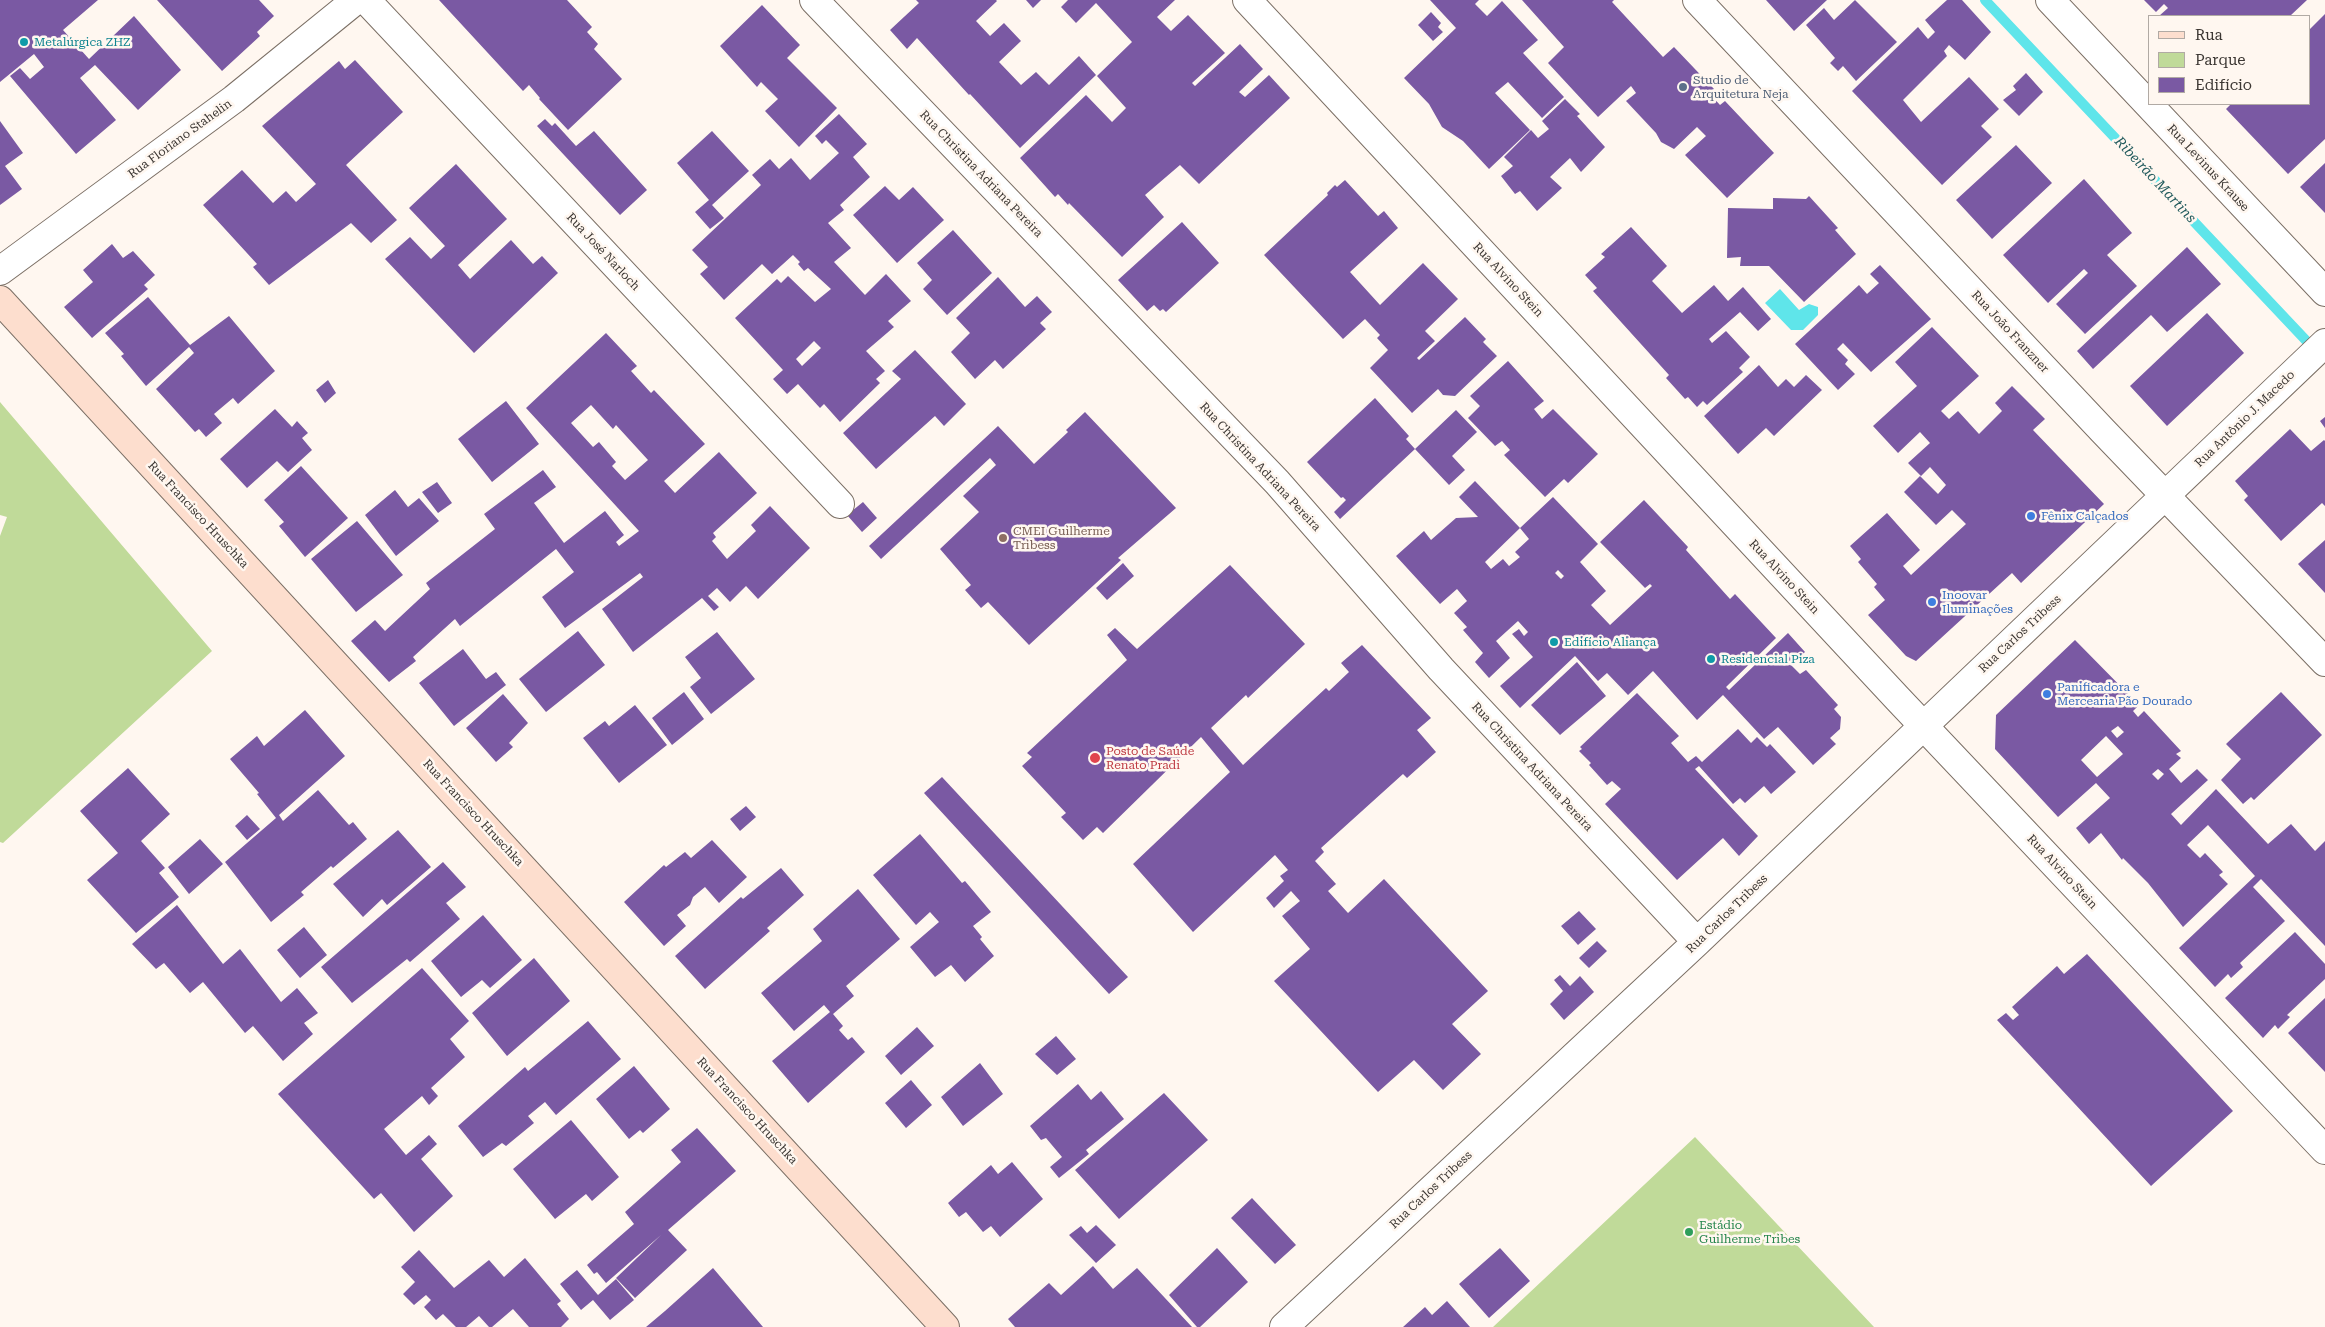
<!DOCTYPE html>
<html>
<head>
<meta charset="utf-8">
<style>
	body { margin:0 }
	#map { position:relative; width:2325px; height:1327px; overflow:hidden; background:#fff7f0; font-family:"Roboto Serif",serif }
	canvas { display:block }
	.legend { position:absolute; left:2148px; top:15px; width:162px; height:90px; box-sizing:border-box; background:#fff7f0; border:1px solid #b1aaa4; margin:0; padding:6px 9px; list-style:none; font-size:15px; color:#3c3733 }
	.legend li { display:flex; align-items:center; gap:10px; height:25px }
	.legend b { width:25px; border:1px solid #b1aaa4 }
</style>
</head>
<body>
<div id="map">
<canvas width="2325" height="1327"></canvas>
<ul class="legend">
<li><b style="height:6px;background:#fddece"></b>Rua</li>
<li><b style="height:14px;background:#c0da99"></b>Parque</li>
<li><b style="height:14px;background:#7a59a3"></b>Edifício</li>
</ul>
</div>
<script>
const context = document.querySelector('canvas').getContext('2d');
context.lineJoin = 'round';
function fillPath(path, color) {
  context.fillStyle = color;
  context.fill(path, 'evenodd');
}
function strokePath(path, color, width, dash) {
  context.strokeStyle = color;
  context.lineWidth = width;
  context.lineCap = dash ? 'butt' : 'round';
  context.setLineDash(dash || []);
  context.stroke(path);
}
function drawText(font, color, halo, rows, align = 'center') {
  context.font = font + ' "Roboto Serif",serif';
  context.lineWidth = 5;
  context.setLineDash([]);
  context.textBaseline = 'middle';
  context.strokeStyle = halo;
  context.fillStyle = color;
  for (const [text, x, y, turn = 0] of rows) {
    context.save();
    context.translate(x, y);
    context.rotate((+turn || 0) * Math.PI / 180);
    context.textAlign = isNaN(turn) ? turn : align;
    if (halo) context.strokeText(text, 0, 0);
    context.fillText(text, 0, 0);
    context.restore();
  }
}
fillPath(new Path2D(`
	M0,402L212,651L3,843L0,842V536L7,517L0,515Z
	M1695,1137L1874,1327H1493Z`), '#c0da99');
fillPath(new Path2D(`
	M1780,289L1799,310L1809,304L1818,307V315L1803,330H1791L1765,303Z`), '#5fe5ea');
strokePath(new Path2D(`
	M1985,0L2315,350`), '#5fe5ea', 10);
fillPath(new Path2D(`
	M0,0H98L63,30L89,59L134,16L181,70L138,110L95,65L80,78L116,120L76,154L10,76L20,68L30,79L44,67L34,54L0,82Z
	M157,0H259L274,16L257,32L260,36L222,71Z
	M439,0H567L592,27L587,32L598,44L594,49L622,79L568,130L539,99L540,98L529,85L523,91Z
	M916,0H996L997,1L976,21L990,36L1004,23L1021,41L999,62L1021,85L1036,72L1049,85L1079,56L1096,75L1020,148L970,94L969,95L917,38L907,49L890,30L919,3Z
	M1026,0H1041L1033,8Z
	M1068,0H1175L1157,17L1171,31L1188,15L1225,53L1192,83L1195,86L1240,44L1263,69L1239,92L1245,97L1269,75L1290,98L1199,184L1180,165L1145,195L1164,217L1122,257L1069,203L1068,205L1058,194L1055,197L1020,158L1086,95L1112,122L1126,108L1097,76L1132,42L1096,3L1076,23L1061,7Z
	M1430,0H1479L1475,4L1487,16L1502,1L1538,40L1523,53L1564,97L1542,118L1508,82L1495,93L1530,130L1489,169L1463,141L1442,127L1429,104L1404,78L1456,28Z
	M1522,0H1614L1612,2L1663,57L1674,47L1714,89L1709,93L1720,105L1725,101L1774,153L1727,198L1685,155L1706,136L1697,127L1674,149L1661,142L1656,133L1626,101L1636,93L1631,86L1598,117L1548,63L1564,47Z
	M1766,0H1827L1794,31Z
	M1855,0L1897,42L1856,81L1843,66L1838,71L1830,63L1835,58L1806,25L1824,8L1834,20Z
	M1947,0H1962L1991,32L1965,60L1949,45L1944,51L1947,56L1903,100L1921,122L1969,77L1999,109L1981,126L1992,137L1942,185L1852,91L1918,27L1928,39L1935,32L1925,20Z
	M2144,0H2307L2290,16H2159L2168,8L2164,4L2156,12Z
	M762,5L800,45L787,58L837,108L799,147L765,111L778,99L761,82L757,87L720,46Z
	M1431,12L1441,23L1438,27L1443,32L1433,41L1418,25Z
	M2325,14V139L2288,174L2226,109L2231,104H2309V30Z
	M355,60L403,112L346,165L397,220L371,243L351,223L269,285L253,267L257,264L203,205L242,170L273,203L286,191L296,202L316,184L262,126L339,61L345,69Z
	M2026,73L2043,92L2019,116L2003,100L2016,90L2013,86Z
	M1565,99L1580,114L1577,116L1605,147L1581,172L1570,158L1550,177L1562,188L1537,211L1520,191L1515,194L1501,176L1513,166L1504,157L1531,130L1538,138L1549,129L1542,121Z
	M839,114L867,144L853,157L870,177L840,205L844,210L828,223L851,248L834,262L865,295L886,274L911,301L888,321L894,327L866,351L885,371L876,379L880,383L840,422L824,404L820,408L798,384L787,394L773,379L783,370L735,318L777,279L781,283L788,276L815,302L831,289L808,268L804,271L798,264L800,262L793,255L772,274L762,264L724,300L700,274L708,267L692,250L761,185L752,175L770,159L779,169L791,158L810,180L839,153L826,140L822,144L815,136ZM814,341L821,348L802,366L796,359Z
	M545,119L552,126L555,123L576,146L594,131L647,190L620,215L537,126Z
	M0,121L23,153L5,166L22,189L0,205Z
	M712,131L749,171L712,205L724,218L710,229L695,212L709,200L677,163Z
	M2016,145L2052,183L1992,239L1956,200Z
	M2325,163V213L2300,187Z
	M456,164L507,219L458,265L470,279L511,240L533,264L542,256L558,273L474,353L385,259L410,237L431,259L445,246L409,208Z
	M2084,179L2132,233L2107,255L2137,286L2085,334L2056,304L2088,273L2084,269L2048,303L2003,255Z
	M1345,180L1378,216L1384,211L1398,228L1350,272L1380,305L1423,263L1458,299L1425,331L1435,341L1417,358L1419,360L1465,317L1486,339L1483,342L1497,356L1455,396L1443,395L1438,389L1412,413L1370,368L1388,350L1377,338L1380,335L1365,319L1343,339L1264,255L1328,195L1327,193L1335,185L1337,187Z
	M885,186L899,200L913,187L944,220L897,263L853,215Z
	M1809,196L1838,228L1835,230L1856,254L1804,302L1769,266H1740L1741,257L1727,258L1728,208L1773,209V198L1806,199Z
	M1182,222L1219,263L1166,312L1163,309L1160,311L1154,305L1147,311L1118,280Z
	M1631,227L1667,266L1652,281L1682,313L1714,285L1728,301L1743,287L1771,319L1758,331L1740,312L1709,339L1712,343L1726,331L1750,357L1739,368L1743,372L1707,405L1703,401L1697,407L1688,397L1685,399L1666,378L1669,375L1593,291L1597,288L1585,275L1605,257L1601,254Z
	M953,230L992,273L947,315L923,289L932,280L917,263Z
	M112,244L123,258L133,251L155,275L144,285L148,289L92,338L64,307L93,282L83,270Z
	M2187,247L2221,284L2167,332L2151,315L2093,369L2077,351Z
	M1880,265L1931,319L1871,372L1843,343L1837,349L1848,360L1845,364L1855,374L1838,390L1795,344L1859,285L1867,294L1879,283L1870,274Z
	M998,277L1025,307L1037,296L1052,312L1040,323L1046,329L1003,369L995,360L975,379L951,352L970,333L956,318Z
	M148,297L190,345L229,316L275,371L238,404L233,398L214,414L222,423L206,437L199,429L195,432L156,389L194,353L189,347L146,386L121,356L124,354L105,333Z
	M2207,313L2244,353L2167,426L2130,386Z
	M1932,327L1979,376L1941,411L1949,419L1958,411L1979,434L2002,411L1995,403L2012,386L2045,419L2033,430L2104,504L2021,583L2012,573L1916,661L1906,656L1868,615L1885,600L1874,587L1877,584L1858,562L1861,559L1850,546L1887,513L1920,550L1903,566L1911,575L1966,524L1952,510L1936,525L1904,492L1920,476L1938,494L1946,485L1930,467L1921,476L1908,463L1930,443L1920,432L1898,453L1873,426L1917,386L1895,362Z
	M606,333L637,366L631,371L651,393L654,390L705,444L664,481L675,493L719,452L757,493L713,533L716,537L712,541L727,559L756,531L751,525L770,506L810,548L758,599L746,586L730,602L717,588L708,596L719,607L714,611L702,598L633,652L602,609L643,577L640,573L565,628L542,597L574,572L556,549L460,626L455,619L413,657L416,661L389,682L351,641L375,620L385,631L430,589L426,583L495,529L484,514L543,470L556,487L534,503L564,543L605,511L624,535L616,542L619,546L639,531L526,408ZM591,405L613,429L616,425L648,460L625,480L612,466L616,462L599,442L593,447L571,423Z
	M915,350L966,404L944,426L935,416L876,469L843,433L901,379L892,371Z
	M1508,361L1544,401L1534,409L1542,419L1553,409L1598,454L1568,483L1564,479L1545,497L1504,455L1510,450L1502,441L1495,446L1468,418L1480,406L1470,396Z
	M1759,365L1778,387L1786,379L1794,387L1806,375L1822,390L1774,436L1766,428L1738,454L1704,416Z
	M328,380L336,393L325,403L316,390Z
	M1375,398L1409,436L1406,439L1415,449L1340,519L1334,512L1346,500L1343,497L1341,498L1307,462Z
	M506,401L539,444L492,482L458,439Z
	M275,409L292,427L297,421L308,433L302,438L312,450L288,472L277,461L247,488L220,459Z
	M1456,410L1477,432L1452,456L1465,470L1449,485L1415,449Z
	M1085,412L1176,508L1118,558L1121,560L1029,645L988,602L981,608L965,590L971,585L940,549L979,512L963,496L996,465L990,458L881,559L869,546L998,426L1034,464L1068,432L1066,430Z
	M2325,417V428L2320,421Z
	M2290,429L2311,451L2324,440L2325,441V506L2322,503L2281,541L2244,500L2248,496L2235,481Z
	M301,466L348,518L305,557L279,526L284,522L264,500Z
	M1475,481L1520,528L1553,497L1598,544L1580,562L1606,591L1591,605L1610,625L1652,586L1650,584L1645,588L1600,542L1644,500L1688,547L1686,550L1730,599L1735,594L1776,638L1726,687L1729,690L1788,633L1805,652L1791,665L1800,674L1806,670L1838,705L1834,709L1841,717L1840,729L1830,738L1836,744L1813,765L1778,727L1764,739L1723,695L1697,720L1653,671L1628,695L1607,673L1598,681L1575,656L1520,708L1500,686L1533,657L1512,634L1519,629L1524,636L1528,632L1518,621L1496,641L1510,658L1489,678L1475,662L1483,653L1463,630L1467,627L1454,613L1467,601L1457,589L1440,604L1396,556L1424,531L1431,540L1456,518L1478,517L1459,497ZM1520,528L1529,539L1515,552L1520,557L1509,566L1503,559L1491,569L1485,562ZM1558,570L1564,576L1561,579L1555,573Z
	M437,482L452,503L438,513L422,492Z
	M395,490L408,507L419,498L439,521L396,556L365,515Z
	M863,502L877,518L862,532L847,515Z
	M357,521L403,575L356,612L311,559Z
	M2325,540V593L2298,564Z
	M1123,563L1134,576L1107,600L1096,588Z
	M1230,565L1305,644L1248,698L1246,695L1211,728L1243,765L1326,688L1329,691L1349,672L1341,663L1362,645L1431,718L1417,730L1436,752L1407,778L1403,774L1321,848L1324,852L1315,861L1336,884L1328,891L1348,913L1384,879L1488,991L1452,1024L1481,1054L1443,1090L1414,1060L1378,1092L1274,981L1310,949L1282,916L1300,901L1291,891L1274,908L1266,898L1284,881L1280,876L1288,870L1275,855L1193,932L1133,864L1230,772L1201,737L1103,833L1097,827L1083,840L1061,817L1066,813L1022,766L1032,757L1027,753L1127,660L1107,635L1115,628L1137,649Z
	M578,631L605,665L546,712L519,679Z
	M717,632L755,679L711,714L690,687L701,678L685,657Z
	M2075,640L2139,705L2133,711L2138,717L2144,711L2181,751L2176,754L2181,758L2169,769L2181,783L2197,769L2208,780L2171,814L2181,825L2216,789L2268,844L2291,824L2315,851L2325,841V946L2261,879L2253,887L2285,921L2240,963L2243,967L2231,978L2228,974L2215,987L2179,948L2255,876L2208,825L2187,845L2200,858L2205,853L2223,872L2219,875L2228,884L2183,927L2148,883L2123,858L2122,860L2101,833L2089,844L2076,828L2110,798L2096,783L2058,817L1995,749L1996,715ZM2118,726L2124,732L2117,738L2111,731ZM2106,736L2123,754L2097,777L2081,760ZM2158,769L2164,774L2158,780L2152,774Z
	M463,649L486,679L496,672L506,685L454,726L419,683Z
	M1577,662L1606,696L1560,735L1531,705Z
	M684,692L704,719L672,745L652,718Z
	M2281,692L2322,735L2254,800L2251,797L2243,804L2221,780L2241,759L2226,744Z
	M1637,693L1679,736L1671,743L1688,762L1696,756L1702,762L1738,729L1751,743L1757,737L1767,747L1770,744L1796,772L1771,794L1764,786L1745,803L1740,798L1733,804L1699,766L1695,769L1758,836L1739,856L1723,838L1677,880L1605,804L1621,789L1612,781L1607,785L1589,765L1591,763L1579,751L1582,749L1580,747Z
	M503,694L528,723L509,743L513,747L496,762L466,728Z
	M635,705L667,745L619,783L583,738L605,721L609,726Z
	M305,710L345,756L279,815L283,821L318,790L349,825L353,822L367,839L333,868L331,866L301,892L304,895L271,922L225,862L276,818L257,794L259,793L230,759L257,736L264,746Z
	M128,768L170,814L141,841L165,868L159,873L179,897L136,933L87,880L118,853L80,811Z
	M942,777L1128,977L1109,994L924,793Z
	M746,806L756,817L740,831L730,819Z
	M247,815L260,829L247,840L235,826Z
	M398,830L431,867L387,905L382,899L363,917L333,884Z
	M920,834L962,883L965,881L991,912L973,926L982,937L980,939L994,956L965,982L951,965L935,977L910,947L939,922L930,912L916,925L873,875Z
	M200,839L223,864L189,894L168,867Z
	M712,840L747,877L719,903L705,887L693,897L690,905L677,915L686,926L664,946L624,902L664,865L666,867L685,852L691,858Z
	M443,862L466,887L446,903L460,919L410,962L407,959L352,1003L321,967Z
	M781,868L804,895L767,928L770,931L705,989L675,956L741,897L743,899Z
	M858,889L900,939L846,986L854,996L833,1014L843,1026L839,1030L848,1040L852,1037L865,1052L808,1103L772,1061L830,1012L824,1005L794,1031L761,993L822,941L813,929Z
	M177,905L223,964L240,949L281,1002L297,988L318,1013L304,1023L313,1034L283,1061L253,1026L245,1033L203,982L190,993L164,963L156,969L132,944Z
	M1579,911L1596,929L1578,945L1561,926Z
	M483,915L522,960L490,988L482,980L461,997L431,961Z
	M304,927L327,955L300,978L277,950Z
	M2295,932L2325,964V979L2287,1015L2290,1017L2278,1029L2275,1025L2263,1038L2225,998Z
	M1597,941L1607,951L1589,968L1579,958Z
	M2087,954L2233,1111L2151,1186L1997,1020L2006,1013L2013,1020L2019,1015L2012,1007L2057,966L2064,974Z
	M534,958L570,1001L507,1056L472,1013Z
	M422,968L469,1021L450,1039L465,1057L431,1088L438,1096L429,1105L422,1096L384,1129L406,1155L429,1135L437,1144L421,1159L453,1196L414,1232L381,1193L374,1199L278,1094Z
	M1560,975L1570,986L1580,976L1594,992L1564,1020L1550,1004L1563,991L1554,980Z
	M2325,998V1072L2288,1033Z
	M588,1021L621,1059L556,1115L545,1102L528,1116L534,1123L506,1146L502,1143L483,1157L458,1126L525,1067L528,1071Z
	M917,1027L934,1046L901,1075L885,1056Z
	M1056,1036L1076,1059L1057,1075L1035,1054Z
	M980,1063L1003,1094L963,1126L941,1097Z
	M634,1066L670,1109L643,1133L640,1130L629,1139L596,1099Z
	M911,1080L932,1105L906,1128L885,1103Z
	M1078,1084L1091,1100L1101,1091L1124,1119L1086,1150L1089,1154L1059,1178L1050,1167L1062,1157L1046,1138L1041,1140L1030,1126Z
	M1164,1093L1208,1140L1119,1219L1075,1170Z
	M571,1120L619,1177L592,1201L586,1194L555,1219L513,1169Z
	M697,1128L736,1171L668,1230L687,1250L635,1298L616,1278L661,1235L606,1283L597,1272L594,1274L587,1265L634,1224L625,1212L681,1162L671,1150Z
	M1012,1162L1043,1199L1000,1237L991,1226L983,1232L966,1212L959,1217L948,1203L991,1165L998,1174Z
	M1252,1198L1296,1245L1275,1264L1231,1218Z
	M1096,1225L1116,1245L1096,1263L1069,1235L1081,1226L1087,1233Z
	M1217,1248L1248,1282L1200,1327H1197L1169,1295Z
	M1500,1248L1530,1281L1489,1318L1459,1284Z
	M419,1250L454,1288L489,1260L504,1277L525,1258L561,1301L557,1304L569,1319L561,1327H529L513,1309L492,1327H489L479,1316L466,1327H456L443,1314L436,1320L424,1307L431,1300L426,1295L414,1305L403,1294L415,1282L401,1267Z
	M1093,1266L1113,1289L1137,1268L1192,1327H1015L1008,1319L1049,1283L1061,1295Z
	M713,1268L763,1327H646L665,1311Z
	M577,1270L598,1295L616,1279L634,1300L610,1320L593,1300L581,1310L560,1284Z
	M1447,1301L1470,1327H1403L1425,1307L1432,1315Z`), '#7a59a3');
const street = new Path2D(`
	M366,0L840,504
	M814,0L1277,482L1441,669L1697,942
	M1247,0L1898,699L2325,1150
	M1697,0L2103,431L2325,662
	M2050,0L2325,292
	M0,271L234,99L356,0
	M1284,1327L1697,942L2325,343`);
const secondary = new Path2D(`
	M0,300L945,1327`);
strokePath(street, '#7b6f65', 30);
strokePath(secondary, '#7b6f65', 30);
strokePath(street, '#fff', 28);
strokePath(secondary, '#fddece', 28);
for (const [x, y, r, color] of [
	[24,42,5,"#0f9aa8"],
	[1683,87,5,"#5c6f8a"],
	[2031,516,5,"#3f7fe0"],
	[1003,538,5,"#8d6e63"],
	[1932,602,5,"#3f7fe0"],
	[1554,642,5,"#0f9aa8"],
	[1711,659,5,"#0f9aa8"],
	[2047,694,5,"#3f7fe0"],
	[1095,758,6,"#e0444e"],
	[1689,1232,5,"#2e9e5b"]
]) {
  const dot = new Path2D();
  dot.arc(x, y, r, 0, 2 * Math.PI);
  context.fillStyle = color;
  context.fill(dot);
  strokePath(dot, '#fff7f0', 2);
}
drawText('12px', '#0d838f', '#fff7f0', [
	["Metalúrgica ZHZ",34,42],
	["Edifício Aliança",1564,642],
	["Residencial Piza",1721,659]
], 'left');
drawText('12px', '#4e5e75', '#fff7f0', [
	["Studio de",1693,80],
	["Arquitetura Neja",1693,94]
], 'left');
drawText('12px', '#3c3733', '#fff7f0', [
	["Rua Floriano Stahelin",180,139,-36],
	["Rua Levinus Krause",2208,168,47],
	["Rua Christina Adriana Pereira",981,174,46],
	["Rua José Narloch",603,252,47],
	["Rua Alvino Stein",1508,280,47],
	["Rua João Franzner",2010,332,47],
	["Rua Antônio J. Macedo",2245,419,-44],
	["Rua Christina Adriana Pereira",1260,467,47],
	["Rua Francisco Hruschka",198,515,47],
	["Rua Alvino Stein",1784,577,47],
	["Rua Carlos Tribess",2020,634,-43],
	["Rua Christina Adriana Pereira",1532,767,47],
	["Rua Francisco Hruschka",473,813,47],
	["Rua Alvino Stein",2062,872,47],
	["Rua Carlos Tribess",1727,914,-44],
	["Rua Francisco Hruschka",747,1111,47],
	["Rua Carlos Tribess",1431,1190,-43]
]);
drawText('12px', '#366cbe', '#fff7f0', [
	["Fênix Calçados",2041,516],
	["Inoovar",1942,595],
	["Iluminações",1942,609],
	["Panificadora e",2057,687],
	["Mercearia Pão Dourado",2057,701]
], 'left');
drawText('12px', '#785e54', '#fff7f0', [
	["CMEI Guilherme",1013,531],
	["Tribess",1013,545]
], 'left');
drawText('12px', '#be3a42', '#fff7f0', [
	["Posto de Saúde",1106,751],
	["Renato Pradi",1106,765]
], 'left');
drawText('12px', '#27864d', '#fff7f0', [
	["Estádio",1699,1225],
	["Guilherme Tribes",1699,1239]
], 'left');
drawText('italic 14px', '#245c5e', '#fff7f0', [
	["Ribeirão Martins",2155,180,47]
]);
</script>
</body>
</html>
